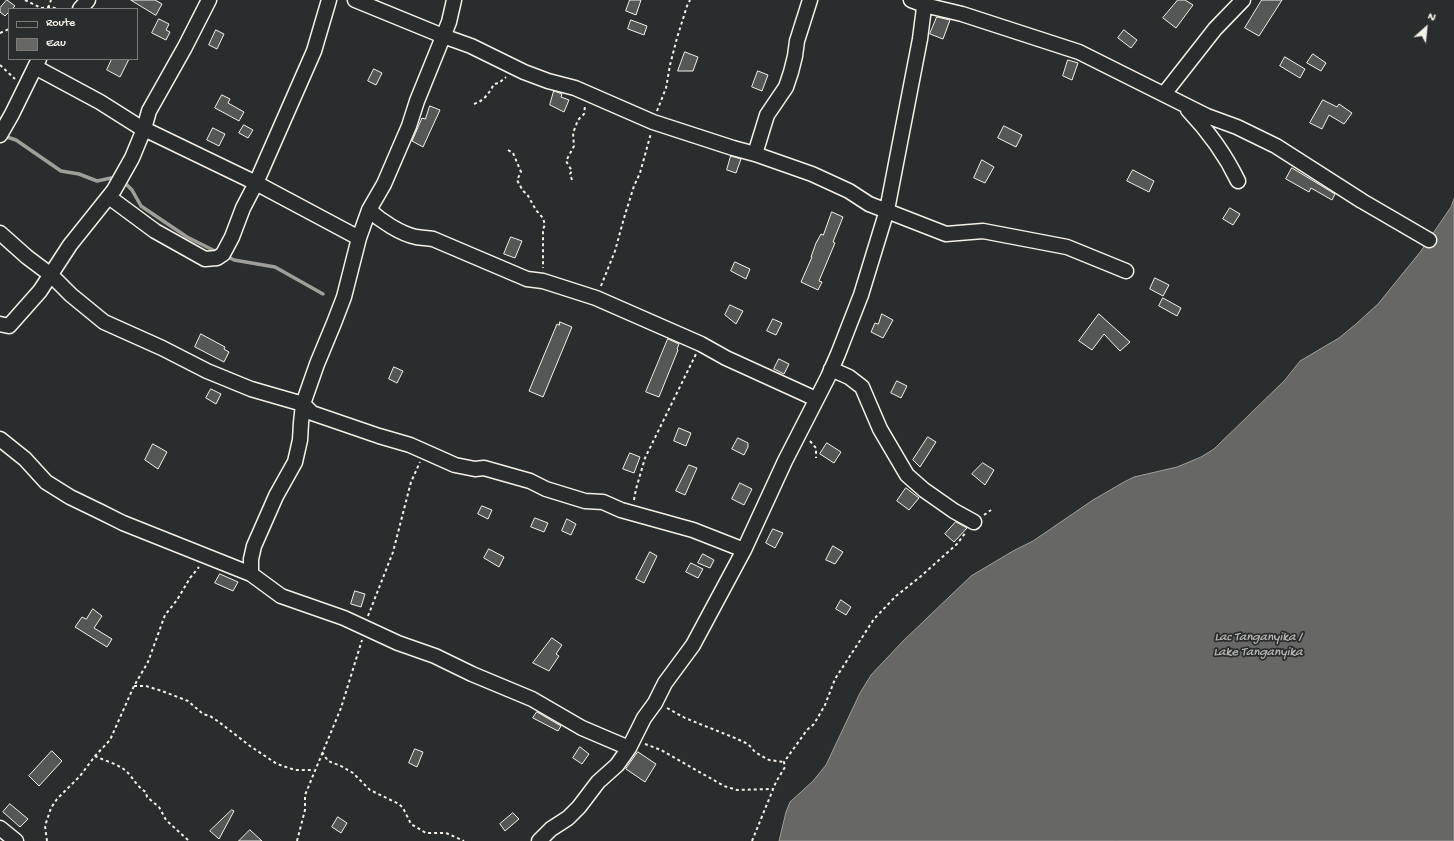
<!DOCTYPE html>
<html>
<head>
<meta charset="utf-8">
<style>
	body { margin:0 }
	#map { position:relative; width:1454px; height:841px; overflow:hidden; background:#2a2d2e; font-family:"Gochi Hand",sans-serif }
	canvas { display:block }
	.legend { position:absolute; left:8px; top:8px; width:130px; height:52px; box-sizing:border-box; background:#2a2d2e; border:1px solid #7b7b78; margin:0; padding:5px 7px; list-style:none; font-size:12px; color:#f4f1e8 }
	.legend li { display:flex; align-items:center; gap:8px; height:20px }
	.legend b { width:20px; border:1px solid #7b7b78 }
	.north { position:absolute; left:1406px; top:8px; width:40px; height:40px; -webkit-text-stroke:3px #2a2d2e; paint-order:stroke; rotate:27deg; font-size:11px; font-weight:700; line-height:16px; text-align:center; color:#f4f1e8 }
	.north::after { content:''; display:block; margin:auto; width:14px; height:18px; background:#f4f1e8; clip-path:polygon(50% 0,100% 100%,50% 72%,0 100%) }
</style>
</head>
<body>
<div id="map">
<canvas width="1454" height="841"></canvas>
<ul class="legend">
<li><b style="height:5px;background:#2a2d2e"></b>Route</li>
<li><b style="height:11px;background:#676866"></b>Eau</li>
</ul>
<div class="north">N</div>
</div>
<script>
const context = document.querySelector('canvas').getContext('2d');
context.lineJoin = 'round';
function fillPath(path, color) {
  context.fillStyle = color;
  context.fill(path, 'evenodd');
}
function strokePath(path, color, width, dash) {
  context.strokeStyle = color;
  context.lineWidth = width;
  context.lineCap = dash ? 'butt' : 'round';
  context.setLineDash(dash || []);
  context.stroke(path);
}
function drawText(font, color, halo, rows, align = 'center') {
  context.font = font + ' "Gochi Hand",sans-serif';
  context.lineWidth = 3.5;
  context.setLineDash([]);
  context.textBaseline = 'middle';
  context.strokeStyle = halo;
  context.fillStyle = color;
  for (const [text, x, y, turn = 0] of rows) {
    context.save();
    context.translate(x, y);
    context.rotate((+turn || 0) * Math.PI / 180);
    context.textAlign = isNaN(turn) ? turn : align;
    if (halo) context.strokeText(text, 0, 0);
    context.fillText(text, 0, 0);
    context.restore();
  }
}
const water = new Path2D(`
	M1454,199V841H779L786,812L790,802L813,781L826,765L860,693L871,675L902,642L971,576L1013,551L1033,541L1093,500L1124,482L1134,477L1177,467L1201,457L1214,449L1285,380L1300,361L1339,338L1356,324L1378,304L1421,251L1451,207Z`);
fillPath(water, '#676866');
strokePath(water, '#9f9f9a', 1);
strokePath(new Path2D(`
	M4,136L16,140L61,171L79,174L97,181L111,178L117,179
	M123,181L132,190L141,206L187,237L219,253
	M226,256L234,260L275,267L323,294`), '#9f9f9a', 3.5);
const building = new Path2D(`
	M7,0L15,6L12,9H9V12L5,16L0,12V8Z
	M131,0H155L162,4L156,15Z
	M630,0H641L636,15L626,11Z
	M1178,0H1185L1193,5L1176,28L1163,18Z
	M1262,0H1282L1259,36L1245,28Z
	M937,17L950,20L943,39L930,34Z
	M159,19L169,24L166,30L170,32L166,40L152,33Z
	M631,20L647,26L644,35L628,29Z
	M216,30L224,34L217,49L209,45Z
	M1124,30L1137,40L1131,48L1118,38Z
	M685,52L698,57L693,71H678Z
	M1313,54L1326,63L1321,71L1307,63Z
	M1285,57L1305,69L1300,78L1280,66Z
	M112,59H129L120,77L107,70Z
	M1068,60L1078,63L1072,80L1063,76Z
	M374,69L382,73L376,85L368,81Z
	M758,71L768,75L762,91L752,87Z
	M554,91L562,94L561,97L569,100L564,112L550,105Z
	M222,95L230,99L228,103L244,112L239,121L215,108Z
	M1323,100L1337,107L1339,104L1352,113L1344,124L1329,115L1322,129L1310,123Z
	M430,106L440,110L423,147L412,141L422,118L425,119Z
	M244,125L253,130L248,138L239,133Z
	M1004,126L1022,135L1016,147L998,138Z
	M213,128L225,134L219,146L207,140Z
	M731,156L741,159L736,173L727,170Z
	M982,160L994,167L985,183L974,178Z
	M1292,168L1335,194L1332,200L1311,188L1309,192L1286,179Z
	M1133,170L1154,181L1149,192L1127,181Z
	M1230,208L1240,214L1233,225L1223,219Z
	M832,212L843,217L833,242L835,243L819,281L822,282L818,290L801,282L812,257H811L816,243L821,234L823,235Z
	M511,237L522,241L515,258L504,254Z
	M735,262L750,269L746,279L731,271Z
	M1155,278L1169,285L1163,296L1150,289Z
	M1163,298L1181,308L1177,316L1159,306Z
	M730,305L743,311L736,324L725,315Z
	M882,314L893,320L883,338L871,332L875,323L878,324Z
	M1099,314L1130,342L1120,351L1104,334L1092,350L1079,341Z
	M773,319L782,323L776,335L767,331Z
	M560,322L572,327L543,397L529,391L557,324L559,325Z
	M201,334L225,347L224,349L229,352L224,362L195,347Z
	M668,339L679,344L677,349L678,350L659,397L646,392Z
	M779,359L789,364L784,374L774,369Z
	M394,367L403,371L397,383L389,379Z
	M897,381L907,386L901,398L891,393Z
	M211,389L221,394L216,404L206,398Z
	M679,428L691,433L686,446L674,441Z
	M928,437L936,442L920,467L913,460Z
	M738,438L748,443V447L744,455L732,449Z
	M827,443L841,452L834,463L820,454Z
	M153,444L167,452L158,469L145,460Z
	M630,453L640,457L634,473L623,469Z
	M983,463L994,470L985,485L972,474Z
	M689,465L697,468L685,495L676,491Z
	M740,483L752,489L744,505L732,499Z
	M906,488L919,498L909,510L897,501Z
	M482,506L492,510L488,519L478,514Z
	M535,518L548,523L544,532L531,527Z
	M567,519L576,524L571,535L562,531Z
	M956,522L967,528L954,542L945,534Z
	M773,529L783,533L775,548L766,543Z
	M833,546L843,552L835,564L826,560Z
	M489,549L504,557L499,567L484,558Z
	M650,552L657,556L644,583L636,579Z
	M703,554L714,560L710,568L698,563Z
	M691,563L703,569L698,578L686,572Z
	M220,574L238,582L233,591L215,583Z
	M355,591L365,594L361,607L351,604Z
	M841,600L851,607L846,615L836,609Z
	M93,609L102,616L94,628L112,639L107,647L75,627L82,617L86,619Z
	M552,638L562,645L556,654L559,656L549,671L533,663Z
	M537,712L561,726L558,731L533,718Z
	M580,747L589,754L582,764L573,758Z
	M415,749L423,752L417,767L409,763Z
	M52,751L62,761L39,786L29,776Z
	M638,752L656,764L645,782L626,769Z
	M10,804L28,819L20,827L3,812Z
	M232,810L234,811L219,839L210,831Z
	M513,813L519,819L505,831L500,824Z
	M338,817L347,823L341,833L332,827Z
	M250,830L262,841H239Z`);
fillPath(building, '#555756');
strokePath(building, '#f4f1e8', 1);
const minor = new Path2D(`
	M355,0L443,36L471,46L524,72L548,81L575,88L653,122L733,148L755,154L812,174L849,191L869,204L946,234L983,231L1067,247L1126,271
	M911,0L924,5L962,14L1079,52L1207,116L1237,127L1276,146L1362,201L1429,240
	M80,9L88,0
	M35,67L100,102L138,126L256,183L359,238
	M1164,94L1215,29L1243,0
	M1188,110C1209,132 1225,154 1238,181
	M0,135L12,114L39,59
	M755,154L767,115L786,87L791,72L795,56L797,41L810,0
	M109,197L155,231L205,259L217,258L223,254L232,237L243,208L256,183L314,51L329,0
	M369,210C381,221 401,234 416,237C422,238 427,238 433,239L527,279L543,281L596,298L701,344L726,358L816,399
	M0,233L27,257L51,275L71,295L104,322L162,348L207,371L251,389L303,404L312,413L379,436L410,445L455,465L475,469L484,468L530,481L546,489L585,501L603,502L621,510L693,530L744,550
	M0,324L9,326L40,291L70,245L114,190L132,158L144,129L149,111L185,47L209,0
	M831,369L849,377L862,387L880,429L907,475L924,490L954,511L974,522
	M0,439L25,459L46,482L70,497L101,512L123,523L251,574L281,596L344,618L398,643L435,656L472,674L532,699L582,728L629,748
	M251,574V559L254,546L276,496L295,462L300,440L301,423L303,404L317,364L334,323L344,297L359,238L369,210L384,184L409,126L417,101L449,22L454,0
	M0,828L16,841
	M539,841L551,829L568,818L579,807L598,782L617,765L629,748L644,718L655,703L665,683L693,645L744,550L785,461L828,377L838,354L861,295L887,210L920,39L925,0`);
strokePath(minor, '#f4f1e8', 17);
strokePath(new Path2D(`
	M25,0L41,8
	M41,8L52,7L57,9
	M48,8L51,0
	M0,33L9,29
	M0,65L15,79
	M474,104C484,101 490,92 494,84L499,83L506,77
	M657,111L666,88L670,65L677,38L687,6L690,0
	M508,150L513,153L521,172L517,180L523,191L527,194L536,210L543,218L545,225L543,229V268
	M572,180L570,174L572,171L566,161L574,146L573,133L578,120L584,114L585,106
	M601,286L615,251L624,218L634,186L640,173L651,133
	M810,441L816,448V458
	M634,500L636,489L645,458L696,354
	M984,515L991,510
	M368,616L393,552L411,482L420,462
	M134,686H146L162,691L188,701L203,714L210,716L219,722L250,746L277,764L295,770H314
	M667,708L685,718L735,738L748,744L755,752L769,760L784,762
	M645,744L661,750L724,786L737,790L773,789
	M322,752L328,761L341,766L353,773L370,790L399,804L403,808L411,824L426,833H446L464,841
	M95,756C103,760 114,763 122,768C132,774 136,787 146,792L147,797L159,807L166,820L189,841
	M47,841L45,826L51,808L57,799L80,776L95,756L110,740L134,686L148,662L165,615L177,600L190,578L199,567
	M297,841L305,810V795L341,708L362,640
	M752,841L776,782L785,767L784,762L807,730L814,724L825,705L835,679L874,619L896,596L920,577L957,544L966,532`), '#f4f1e8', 2, [3, 3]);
strokePath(minor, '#2a2d2e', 14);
drawText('italic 13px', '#b5b3ae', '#2a2d2e', [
	["Lac Tanganyika /",1258,638],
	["Lake Tanganyika",1258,653]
]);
</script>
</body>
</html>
